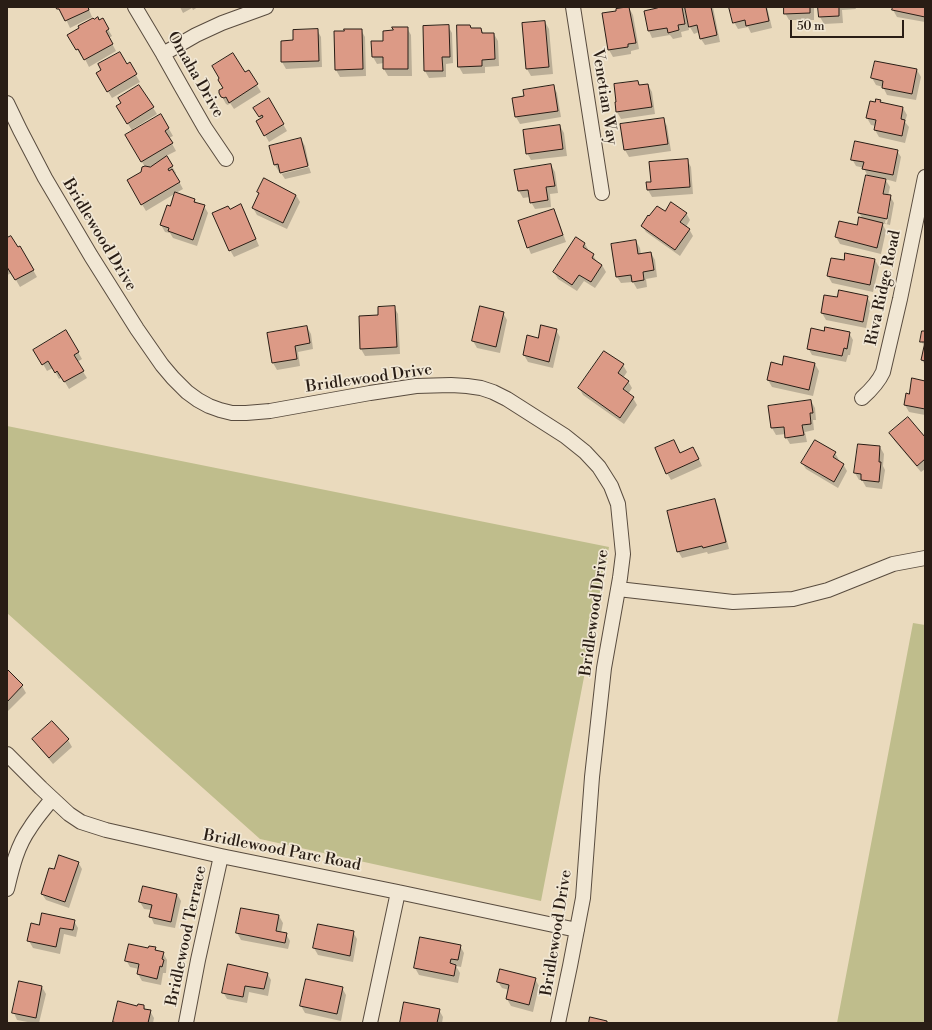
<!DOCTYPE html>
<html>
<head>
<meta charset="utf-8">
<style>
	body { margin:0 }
	#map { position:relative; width:932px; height:1030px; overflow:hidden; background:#eadabd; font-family:"Libre Bodoni",serif }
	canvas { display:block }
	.frame { position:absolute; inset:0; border:8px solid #291d15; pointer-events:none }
	.scale { position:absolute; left:790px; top:20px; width:114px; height:18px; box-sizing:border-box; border:2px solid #291d15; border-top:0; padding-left:5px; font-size:12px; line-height:14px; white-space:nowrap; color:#291d15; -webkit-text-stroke:3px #f1e7d4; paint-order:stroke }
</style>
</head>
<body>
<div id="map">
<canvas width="932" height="1030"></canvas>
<div class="frame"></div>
<div class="scale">50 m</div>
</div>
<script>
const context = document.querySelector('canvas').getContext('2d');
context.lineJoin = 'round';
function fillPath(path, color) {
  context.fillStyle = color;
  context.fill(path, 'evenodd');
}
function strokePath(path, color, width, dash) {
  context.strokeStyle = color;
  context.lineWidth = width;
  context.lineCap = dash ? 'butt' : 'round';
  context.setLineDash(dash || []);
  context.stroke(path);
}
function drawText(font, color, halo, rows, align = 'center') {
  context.font = font + ' "Libre Bodoni",serif';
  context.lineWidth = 3.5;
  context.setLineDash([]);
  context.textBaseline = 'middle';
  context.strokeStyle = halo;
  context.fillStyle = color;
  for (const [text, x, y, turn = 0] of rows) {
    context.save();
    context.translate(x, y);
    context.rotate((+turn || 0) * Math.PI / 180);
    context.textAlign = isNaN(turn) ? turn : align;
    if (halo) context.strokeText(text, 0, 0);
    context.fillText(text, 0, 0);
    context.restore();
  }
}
fillPath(new Path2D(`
	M7,426L609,547L541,901L260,839L7,613Z
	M913,623L925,625V1023H837Z`), '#bfbd8c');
fillPath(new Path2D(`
	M58,7H88L92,17L70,28L64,15L62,16Z
	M180,7H198L193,10L192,8L183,13Z
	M657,7H685V8L686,7H713L720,42L705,45L701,39L699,32L694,34L688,24L689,30L681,32L682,37L673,39L670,35L652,38L649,31L658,9Z
	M730,7H767L772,28L751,33L748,27L738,29L734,22Z
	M785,7H814V20H789L785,13Z
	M819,7H855L856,9L842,10L843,23L824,24L820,17Z
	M894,7H925V22L897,17L893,10Z
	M629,8L633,15L639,49L631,51V54L613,57L609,50L603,14L618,11Z
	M102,19L112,36L109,38L116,51L89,67L83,55L81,56L69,35Z
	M545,22L549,29L553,74L531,76L527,69Z
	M448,26L452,33L453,63L446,64V77L429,78L425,71Z
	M458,26H470L472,29H481L484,34H494L498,41L499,66L485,67V73L463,74L459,67Z
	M407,28L411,35L412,76H388L384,69V63L377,64L373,57L384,42Z
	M317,30L321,37L322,67L286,69L282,62L294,41Z
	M361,30L365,37L366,76L340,77L336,70L335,32Z
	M129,64L140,82L112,98L97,73Z
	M917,70L921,77L916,100L887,95L883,87L876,85L872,78Z
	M248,71L261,92L234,109L230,103L228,105L226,104L220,93L224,88Z
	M638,82L640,86L648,85L652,92L655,114L621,119L617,112Z
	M139,86L157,114L133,129L134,131L161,115L173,136L169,138L176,151L166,156L176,173L175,174L183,189L176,193L194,199L197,204L204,206L208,213L197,246L173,238L170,233L165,232L161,225L171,207L176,193L146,211L128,181L142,172L145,167L126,135L133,132L117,106L122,103Z
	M553,86L557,93L561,117L520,124L516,117L513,98L525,96Z
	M269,100L287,131L269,142L257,121L261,119L254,108Z
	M880,101L882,103L903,108L907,115L905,122L909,127L905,143L879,137L875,130L876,126L871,125L867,118L876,103Z
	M663,119L667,126L671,151L629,157L625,150L621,125Z
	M560,126L564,133L567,156L531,160L527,153Z
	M301,139L305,146L309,165L281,171V174L309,167L311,173L285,179L281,173L280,171L279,172L275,165L270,146Z
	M897,151L901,157L896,182L885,179L890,187L888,196H890L894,203L890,225L882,223L886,231L881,254L840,244L836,237L839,222L858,227L863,219L859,213L868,177L864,168L856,166L852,159ZM889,201H891L887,224L885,223Z
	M687,160L691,167L693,194L652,197L648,190L647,183L652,182Z
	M551,165L555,172L558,193L550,194L551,207L535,209L531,202L530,197L523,198L519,191Z
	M258,192L296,195L300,202L287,229L257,215L253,208L259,194Z
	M241,206L245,212L259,246L234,257L230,250V211Z
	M553,210L557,217L566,242L531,254L528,247Z
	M665,213H686L690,220L686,227L689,229L693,236L680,256L646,232L642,226Z
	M576,238L585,244L589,251L593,255L597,262L602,265L606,272L595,288L584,281L577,291L558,279L554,272Z
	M7,240L17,249L20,247L37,277L20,287L12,273L7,275Z
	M636,241L640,248L641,255L651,253L655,260L657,277L646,279L647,287L637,289L633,282L621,283L617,277Z
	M875,260L879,267L873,292L832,283L828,276Z
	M867,297L871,304L866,328L826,320L822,313L838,298Z
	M394,307L398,314L400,354L365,356L361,349L379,316Z
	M503,313L507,320L500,353L477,348L473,341Z
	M307,327L311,334L313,349L298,352L300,366L277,370L273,363Z
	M556,330L560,337L553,368L528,362L524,355L539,339Z
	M66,331L82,359L77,362L87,378L69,389L62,377L59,379L53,368L47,371L35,350Z
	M825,332L849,333L853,340L850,355H848L846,362L812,355L808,348Z
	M925,332V365L922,360L925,347L921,341Z
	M815,364L819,371L813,396L772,387L768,380L783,366Z
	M623,365L627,372L623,378L628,381L632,388L628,394L633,398L637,405L624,424L583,395L579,388Z
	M925,382V415L909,412L905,405L909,395Z
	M811,401L815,408L816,420H813L814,430L805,432L807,442L790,444L786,437V434L776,435L772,428L770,407Z
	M890,434L925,438V469L921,472L894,440Z
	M880,447L884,454L883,466L885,470L882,489L866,487L862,480H859L855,473Z
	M835,453L839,460L838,461L843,464L847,471L838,488L806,469L802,463Z
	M680,454L697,455L702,466L671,480L667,473Z
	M715,500L718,507L729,549L708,554L707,552L682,558L678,551Z
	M7,671L22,686L26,693L7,712Z
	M34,740H68L72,747L53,764L38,746Z
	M78,862L82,869L69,908L46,900L42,894L55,871Z
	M177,894L181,901L175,928L154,924L151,917L152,910L144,909L140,902Z
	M279,916L283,923L281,933L286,934L290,941L288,949L241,940L237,933Z
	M74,921L78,928L76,937L64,934L60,954L33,948L29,941Z
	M353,932L357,939L353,962L318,955L314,948Z
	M460,946L464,953L461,967L456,966L460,973L458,983L419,975L415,968Z
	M155,948L157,951L163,953L167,960L166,973H163L161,985L142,981L138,974L139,969L130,967L126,960L149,949Z
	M267,973L271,980L268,996L249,992L247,1003L227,999L223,992Z
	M535,979L539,986L533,1012L511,1006L507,999L509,990L502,988L498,982Z
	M42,987L46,994L39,1023H33L17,1020L14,1013Z
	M342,988L346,995L341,1021L305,1013L301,1006Z
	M144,1006L146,1010L150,1011L154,1018L153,1023H115L114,1022L138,1007Z
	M439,1010L443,1017L442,1023H401Z`), '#0003');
const building = new Path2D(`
	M56,7H88L89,10L65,21L59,9H57Z
	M629,7L636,43L628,44V47L608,50L602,13L616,11V9Z
	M656,7H682L685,24L678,25L679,30L668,33L667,28L648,31L644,11L657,8Z
	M685,7H711L717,35L700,39L697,25L689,27Z
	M729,7H766L769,21L746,26L745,20L733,23Z
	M784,7H810V13L784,14Z
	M818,7H839V16L819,17Z
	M893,7H925V17L892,10Z
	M98,17L99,20L103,18L109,29L106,31L113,44L84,60L78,49L76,50L67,35L79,28L78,26L93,18L94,19Z
	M545,21L549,67L526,69L522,23Z
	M449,25L450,57H442L443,71H424L423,26Z
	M457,25H470L471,28H481L482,33H494L495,59L482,60V66L458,67Z
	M392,27H408V69H383V57H372L371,41H383V31L393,30Z
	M318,29L319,61L281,62V41L293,40V30Z
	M344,29H362L363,69L335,70L334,31H344Z
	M120,52L127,64L130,62L137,74L107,92L96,73L101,70L98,64Z
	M233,53L245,72L249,70L258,84L229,103L226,97L224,98L221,97L219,93V90L223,88L218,80L219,78L212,66Z
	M875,61L917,69L912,94L882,88L883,81L871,78Z
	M638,81L639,85L648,84L652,107L616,112L615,102H616L614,84Z
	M139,85L154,107L127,124L116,106L121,103L118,98Z
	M554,85L558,111L515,117L512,98L524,96L523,90Z
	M269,98L284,124L264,136L256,121L263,117L262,115L259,117L253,108Z
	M876,99L881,100L880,102L903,107L901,119L905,120L902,136L874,130L876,120L866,118L870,101L875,102Z
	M161,114L169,128L165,131L173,143L141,162L125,135Z
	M664,118L668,144L624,150L620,124Z
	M560,125L563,149L526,154L523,130Z
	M301,138L308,166L280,173L278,164L274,165L269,146Z
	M855,141L898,150L893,175L862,169L864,162L851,160Z
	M167,156L173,166L168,169L169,171L172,169L180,182L141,205L127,180L141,172L142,167L145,166L150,167Z
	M688,159L690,187L647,190L646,182H651L649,162Z
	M551,164L555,186L546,187L548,200L530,203L528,190L518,191L514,170Z
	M866,175L886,179L883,194L891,195L887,219L858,213Z
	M264,178L296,195L283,223L252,208L259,193L257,192Z
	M175,192L195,199L194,202L205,205L193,240L168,231L169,228L160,225L167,205L170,206Z
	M671,202L687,213L680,222L690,229L675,250L641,226L648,215L649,216L657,206L665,211Z
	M241,204L256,239L229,251L212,213L228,206L230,209Z
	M554,209L563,235L527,248L518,221Z
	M859,217L883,223L877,248L835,237L839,221L857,225Z
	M11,236L18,247L20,246L34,270L15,280L7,267V238Z
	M576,237L585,243L583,247L594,254L592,258L602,265L591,282L579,275L572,285L553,272Z
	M636,240L638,254L651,252L654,270L643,272L644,280L632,282L631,275L616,277L611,244Z
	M845,253L875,259L870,285L827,276L831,258L844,260Z
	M839,290L868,296L863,322L821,313L824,295L837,297Z
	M395,306L397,347L360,349L359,316L378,315V307Z
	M480,306L504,312L496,347L472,341Z
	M541,325L557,329L549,362L523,355L527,335L538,338Z
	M307,326L310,343L295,346L297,359L272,363L267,333Z
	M825,327L850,332L847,349L844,348L842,356L807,349L811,328L824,331Z
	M66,330L79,352L74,355L84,371L64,382L57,371L55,373L48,361L42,365L33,350Z
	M922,331H925V361L921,360L925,342H920Z
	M604,351L624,364L618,373L629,381L623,389L634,397L620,418L578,388Z
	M784,356L815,363L809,390L767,380L771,362L782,365Z
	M912,378L925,381V409L904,405L906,393L909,394Z
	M811,400L813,413H810L811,424L802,425L804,435L785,438L784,427L771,428L768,406Z
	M908,417L925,437V459L917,466L889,433Z
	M674,440L680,453L693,447L699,459L666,474L655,448Z
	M815,440L836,452L833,457L844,464L834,482L801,463Z
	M858,444L880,446L879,462H881L879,482L861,480V474L854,473Z
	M715,499L726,542L703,548L702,546L677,552L667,511Z
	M7,669L23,685L7,702Z
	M52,721L69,739L49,758L32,739Z
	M59,855L79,862L65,902L41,894L49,868L54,869Z
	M143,886L177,894L171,922L149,917L152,905L139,902Z
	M241,908L279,915L276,931L287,933L285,943L236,933Z
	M42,913L75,920L73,930L60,928L56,947L27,941L31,923L39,925Z
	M318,924L354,931L350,956L313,948Z
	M420,937L461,945L458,960L451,959L450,963L456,965L454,976L414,968Z
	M129,944L148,948L149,946L156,947L155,950L164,952L162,959L164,960L162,967L160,966L157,979L137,974L139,964L125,961Z
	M228,964L268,973L264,989L245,986L243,997L222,993Z
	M500,969L536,978L529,1005L506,999L509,985L497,982Z
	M306,979L343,987L337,1014L300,1006Z
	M19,981L42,986L36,1018L12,1013Z
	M118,1001L137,1006L138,1004L144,1005V1009L151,1010L148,1023H117L113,1022Z
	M404,1002L440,1009L437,1023H400Z
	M590,1017L607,1021V1023H589Z`);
fillPath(building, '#dc9a86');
strokePath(building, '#291d15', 1);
const street = new Path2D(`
	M135,7L163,54L181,86L205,128L226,159
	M573,7L602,193
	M163,54L196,35L222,23L266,7
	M7,103L20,130L45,178L91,256L137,329L162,365L173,378L187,392L198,400L209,406L220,410L232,413H246L270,411L370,393L416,386L451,385L467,386L481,388L493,392L507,399L565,436L585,452L599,467L611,486L618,504L623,554L620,578L604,668L592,777L583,898L570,966L558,1023
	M862,398C871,390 878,383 883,372L900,299L925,177
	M618,589L733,602L793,599L828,590L893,564L925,558
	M7,754L41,788L69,814L81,822L106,830L221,856L398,892L577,930
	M7,889C12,868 17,846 30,828C36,818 45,808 52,799
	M186,1023L198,960L221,856
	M370,1023L398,892`);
strokePath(street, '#594c3f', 16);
strokePath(street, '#f1e7d4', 14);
drawText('16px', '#291d15', '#f1e7d4', [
	["Omaha Drive",195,75,60],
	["Venetian Way",604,97,81],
	["Bridlewood Drive",99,235,59],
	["Riva Ridge Road",884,288,-78],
	["Bridlewood Drive",369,379,-8],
	["Bridlewood Drive",595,613,-82],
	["Bridlewood Parc Road",282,851,11],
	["Bridlewood Drive",557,933,-81],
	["Bridlewood Terrace",187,936,-78]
]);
</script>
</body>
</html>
